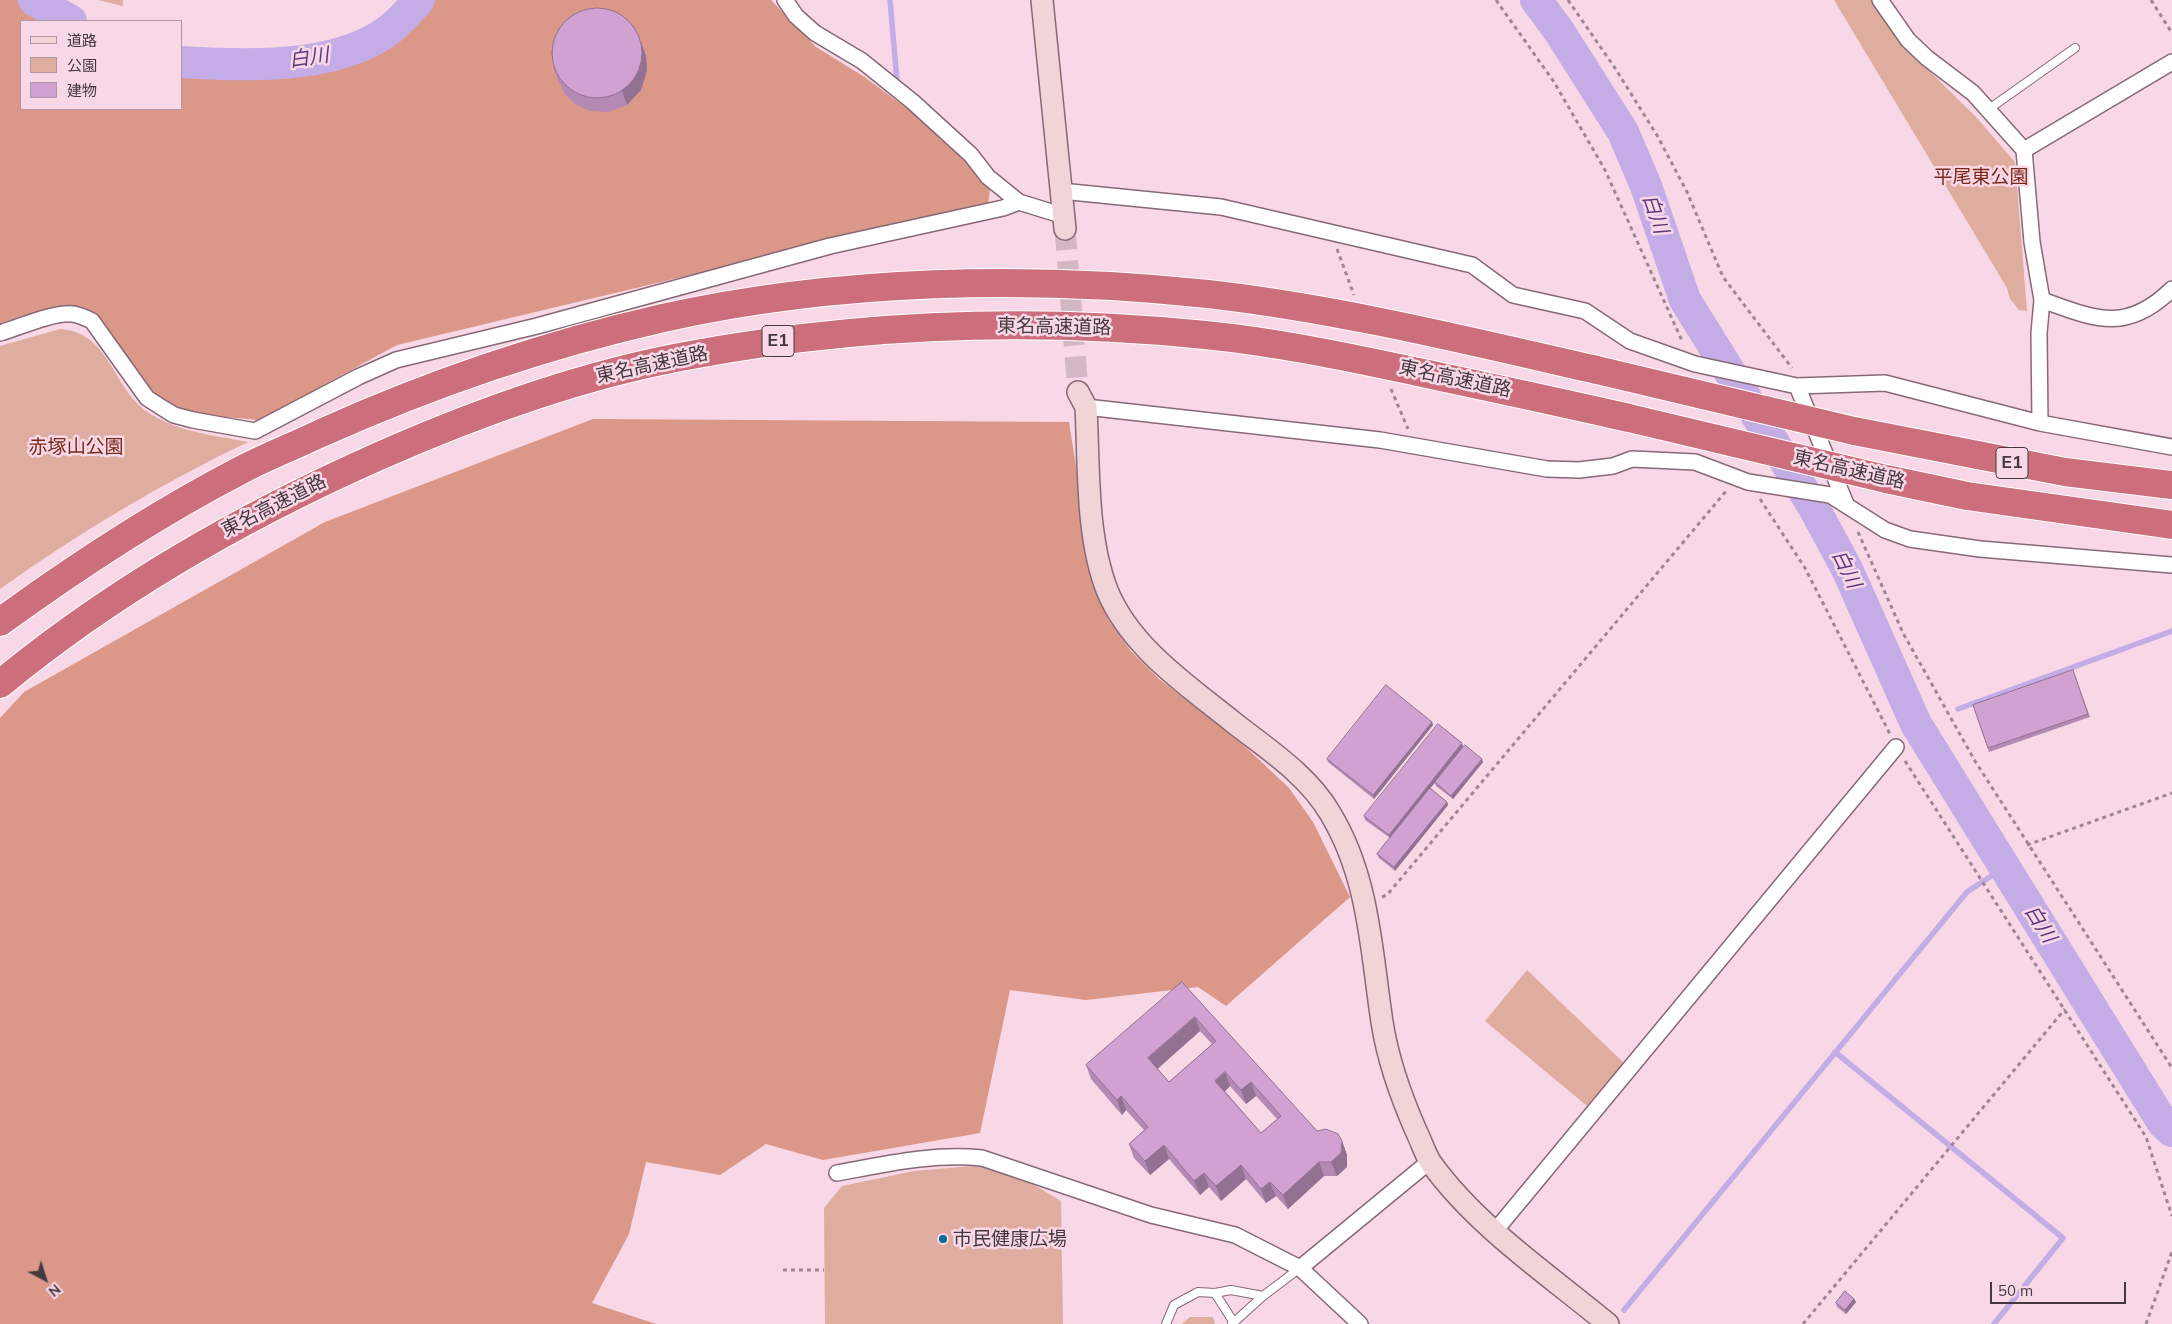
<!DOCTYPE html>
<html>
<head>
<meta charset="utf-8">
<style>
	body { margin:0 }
	#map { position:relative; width:2172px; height:1324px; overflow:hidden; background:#f8d7e6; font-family:Mulish,"Noto Sans JP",sans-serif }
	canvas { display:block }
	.legend { position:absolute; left:20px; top:20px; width:162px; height:90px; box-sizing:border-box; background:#f8d7e6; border:1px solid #b097a3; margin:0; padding:6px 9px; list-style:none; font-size:15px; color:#45383e }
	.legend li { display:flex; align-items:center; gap:10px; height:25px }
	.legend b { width:25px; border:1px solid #b097a3 }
	.north { position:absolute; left:20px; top:1254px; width:50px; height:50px; -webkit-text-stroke:4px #f8d7e6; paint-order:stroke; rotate:140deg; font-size:14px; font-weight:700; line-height:20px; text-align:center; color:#45383e }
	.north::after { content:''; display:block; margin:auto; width:18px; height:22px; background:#45383e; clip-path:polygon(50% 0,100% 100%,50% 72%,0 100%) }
	.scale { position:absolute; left:1990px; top:1282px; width:136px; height:22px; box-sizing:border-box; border:2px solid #45383e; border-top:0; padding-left:6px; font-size:15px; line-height:18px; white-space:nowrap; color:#45383e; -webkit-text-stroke:4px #f8d7e6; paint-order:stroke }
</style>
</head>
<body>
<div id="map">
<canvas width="2172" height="1324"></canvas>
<ul class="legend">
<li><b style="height:6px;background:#f0d4d8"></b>道路</li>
<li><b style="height:14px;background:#dfaca0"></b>公園</li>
<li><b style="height:14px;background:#d1a1d1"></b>建物</li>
</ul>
<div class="north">N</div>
<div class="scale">50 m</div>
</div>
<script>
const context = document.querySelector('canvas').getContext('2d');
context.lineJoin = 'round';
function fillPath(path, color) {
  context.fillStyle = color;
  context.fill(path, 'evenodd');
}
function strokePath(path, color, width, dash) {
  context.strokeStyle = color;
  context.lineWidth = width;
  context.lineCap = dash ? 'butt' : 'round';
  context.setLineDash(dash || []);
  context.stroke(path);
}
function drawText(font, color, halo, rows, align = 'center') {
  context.font = font + ' Mulish,"Noto Sans JP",sans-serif';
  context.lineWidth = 5;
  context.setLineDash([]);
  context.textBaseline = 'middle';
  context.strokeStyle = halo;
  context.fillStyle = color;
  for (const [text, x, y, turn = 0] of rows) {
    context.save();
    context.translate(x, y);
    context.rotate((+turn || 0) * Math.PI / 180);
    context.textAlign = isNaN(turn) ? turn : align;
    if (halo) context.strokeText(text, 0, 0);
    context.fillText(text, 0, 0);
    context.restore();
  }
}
fillPath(new Path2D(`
	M98,0H123V6Z
	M1834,0H1873L1901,43L1977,118L2015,162L2027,311L2019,310L2010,299L2007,288Z
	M60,329C109,332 112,386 146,411C176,432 213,435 248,442C162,483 78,533 0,589V346Z
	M1527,970L1624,1063L1587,1106L1485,1021Z
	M972,1166L1009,1170L1061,1201L1063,1324H825L824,1208L842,1186L914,1171Z
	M1190,1317H1213L1215,1324H1182Z`), '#dfaca0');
fillPath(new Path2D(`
	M0,0H24L59,21H21V109H181V72L218,73L330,61L370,45L392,32L422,0H771L816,47L863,76L920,118L973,169L990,190L988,204L397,345L259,420L191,414L154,398L99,321L69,305L0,327Z
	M593,419L1069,422L1094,580L1108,619L1131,651L1159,679L1237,739L1289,788L1313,822L1350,897L1226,1006L1198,987L1086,1000L1010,990L980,1133L823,1160L766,1144L720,1175L646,1162L629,1234L592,1303L656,1324H0V718L24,692L325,522Z`), '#db9787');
strokePath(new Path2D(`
	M890,0L897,81
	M1958,709L2172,631
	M1835,1052L2063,1238L1994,1324
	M1624,1310L1967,892L2005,867`), '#c4ace6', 5.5);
strokePath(new Path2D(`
	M34,0L71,21
	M1536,0L1559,31L1623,132L1646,186L1685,300L1813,506L1847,569L1916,724L2163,1123L2172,1131
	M181,62C245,66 336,70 389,30C400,22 410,10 419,0`), '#c4ace6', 32);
strokePath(new Path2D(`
	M1065,229L1078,392`), '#d4b7c4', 21, [21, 11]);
const lane = new Path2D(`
	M1989,109L2075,48
	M1215,1293L1234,1323
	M1166,1324L1174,1305L1198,1292L1215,1293L1231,1290L1263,1296
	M1232,1324L1263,1296L1300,1268`);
const street = new Path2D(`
	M785,0L796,16L815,33L862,61L913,102L971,155L988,177L1019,202L1064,216
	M1880,0L1908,40L1927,58L1973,93L2024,150L2032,242L2042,300L2039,333L2040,423
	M2024,150L2172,62
	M1061,191L1221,207L1472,265L1513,295L1585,311L1630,341L1695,364L1797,386L1885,383L2040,423L2172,447
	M2042,300C2095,319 2126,334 2172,289
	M0,333C20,327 53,312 73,314C80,315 86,318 92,321L147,398L161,407L174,415L193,420L255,431L358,377L396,360L537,326L830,246L1003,208L1019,202
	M1797,386L1846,504
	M1086,407L1380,440L1547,469L1579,470L1613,466L1632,459L1695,462L1748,482L1830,495L1885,530L1910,539L1980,549L2172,565
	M837,1173C886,1164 933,1153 982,1158L1151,1215L1235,1235L1300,1268L1360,1324
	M1495,1231L1896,747
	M1300,1268L1430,1161`);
const secondary = new Path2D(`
	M1042,0L1065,229
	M1078,392L1086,407C1089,465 1086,536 1107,590C1130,647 1187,685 1233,722C1267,749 1307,774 1330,813C1369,877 1371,949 1382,1022C1388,1061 1401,1097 1417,1133C1422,1143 1425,1154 1431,1163C1476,1226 1549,1275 1608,1324`);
const highway = new Path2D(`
	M1854,431L2065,472L2172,485
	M1886,479L1967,496L2172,525
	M0,622C77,566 158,513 243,469C268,456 294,446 319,434C430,384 544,345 663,318C838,279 1030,275 1208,294C1340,309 1469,341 1597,370
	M0,684C114,590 242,517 377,457C474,414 575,377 680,357C853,324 1030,317 1205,335C1277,342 1347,357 1418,372C1488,387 1559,402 1629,418`);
strokePath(lane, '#876977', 10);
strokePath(street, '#876977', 18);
strokePath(secondary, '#876977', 24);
strokePath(highway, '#fff', 30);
strokePath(new Path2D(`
	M1496,0L1554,82L1605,170L1683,343
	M1568,0L1615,68L1658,137L1687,192L1723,277L1792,368
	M2151,0L2172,33
	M1337,249L1354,295
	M1391,389L1408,429
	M1760,499L1805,568L1890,734
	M1858,532L1903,633L1975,761L2172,1068
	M1905,761L2146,1137L2172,1216
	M2027,845L2172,793
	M1382,897L1387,895L1727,490
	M783,1270H824
	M1803,1324L2065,1009
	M2146,1324L2172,1252`), '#9e8792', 3, [4, 4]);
strokePath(lane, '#fff', 8);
strokePath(street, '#fff', 15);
strokePath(secondary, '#f0d4d8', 21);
strokePath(highway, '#cc6e7c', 28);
const highwayBridge = new Path2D(`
	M1597,370L1854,431
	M1629,418L1886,479`);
strokePath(highwayBridge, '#fff', 30, []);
strokePath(highwayBridge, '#cc6e7c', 28);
fillPath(new Path2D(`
	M641,42L646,56L647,70L641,90L627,105L608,112L590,111L575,104L565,94L558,80L553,66Z
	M2073,670L2090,717L1989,752L1973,705Z
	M1432,722L1433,725L1374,799L1328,762L1327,759Z
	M1463,747L1439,777L1483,762L1453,799L1436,786L1435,783L1430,788L1447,802L1448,805L1395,871L1379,858L1377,854L1390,838L1365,820L1364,816Z
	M1182,982L1317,1131L1342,1141L1347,1155V1167L1337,1176H1324L1288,1209L1276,1196L1266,1203L1246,1179L1221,1201L1209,1187L1200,1195L1169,1159L1150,1175L1134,1158L1129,1144L1144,1130L1126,1110L1122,1115L1091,1079L1086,1065ZM1200,1031L1212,1044L1169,1082L1157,1069ZM1230,1086L1246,1104L1256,1096L1277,1119L1261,1133L1225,1091Z
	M1854,1299L1856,1302L1846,1314L1837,1307L1836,1303Z`), '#b48ab4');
fillPath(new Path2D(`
	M641,42L646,56L647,70L641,90L627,105L622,91Z
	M1432,722L1433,725L1374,799L1373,795Z
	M1462,743L1463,747L1390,839L1389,835Z
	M1482,759L1483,762L1453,799L1451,796Z
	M1447,802L1448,805L1395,871L1394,867Z
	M1195,1017L1200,1031L1153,1073L1148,1058Z
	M1225,1072L1230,1086L1221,1095L1215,1081Z
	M1251,1082L1256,1096L1246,1104L1241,1090Z
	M1121,1096L1126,1110L1122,1115L1117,1100Z
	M1342,1141L1347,1155V1167L1337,1176L1331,1162Z
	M1164,1145L1169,1159L1150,1175L1145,1161Z
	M1319,1162L1324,1176L1288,1209L1283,1195Z
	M1241,1165L1246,1179L1221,1201L1216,1186Z
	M1204,1173L1209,1187L1200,1195L1194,1181Z
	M1270,1182L1276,1196L1266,1203L1261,1189Z
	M1854,1299L1856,1302L1846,1314L1845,1310Z`), '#927192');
const building = new Path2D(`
	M552 53a45 45 0 1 1 90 0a45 45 0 1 1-90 0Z
	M2073,670L2088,714L1988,748L1973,705Z
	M1386,685L1432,722L1373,795L1327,759Z
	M1438,724L1462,743L1389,835L1364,816Z
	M1465,745L1482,759L1451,796L1435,782Z
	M1430,788L1447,802L1394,867L1377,854Z
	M1182,982L1317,1131L1326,1129L1338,1134L1342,1141L1341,1153L1331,1162H1319L1283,1195L1270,1182L1261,1189L1241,1165L1216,1186L1204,1173L1194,1181L1164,1145L1145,1161L1129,1144L1148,1127L1121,1096L1117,1100L1086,1065ZM1195,1017L1216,1041L1169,1082L1148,1058ZM1225,1072L1241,1090L1251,1082L1281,1116L1261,1133L1215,1081Z
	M1845,1291L1854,1299L1845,1310L1836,1303Z`);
fillPath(building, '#d1a1d1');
strokePath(building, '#927192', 1);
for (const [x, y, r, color] of [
	[943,1239,5,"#026b99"]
]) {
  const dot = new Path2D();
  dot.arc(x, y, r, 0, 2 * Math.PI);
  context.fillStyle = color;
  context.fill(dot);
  strokePath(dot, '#f8d7e6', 2);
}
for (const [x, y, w] of [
	[778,341,32],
	[2012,463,32]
]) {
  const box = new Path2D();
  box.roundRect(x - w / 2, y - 15.5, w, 31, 4);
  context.fillStyle = '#f8d7e6';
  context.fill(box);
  strokePath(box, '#45383e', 1);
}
drawText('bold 18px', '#45383e', null, [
	["E1",778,341],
	["E1",2012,463]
]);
drawText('19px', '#792918', '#f8d7e6', [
	["平尾東公園",1981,177],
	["赤塚山公園",76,447]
]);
drawText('19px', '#45383e', '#f8d7e6', [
	["東名高速道路",1054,327,1],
	["東名高速道路",652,365,-12],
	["東名高速道路",1455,379,12],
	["東名高速道路",1849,470,13],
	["東名高速道路",274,506,-27]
]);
drawText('19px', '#45383e', '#f8d7e6', [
	["市民健康広場",953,1239]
], 'left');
drawText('italic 20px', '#5b397f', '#f8d7e6', [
	["白川",309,58,-8],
	["白川",1655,214,71],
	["白川",1846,569,64],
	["白川",2040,924,58]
]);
</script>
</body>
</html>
